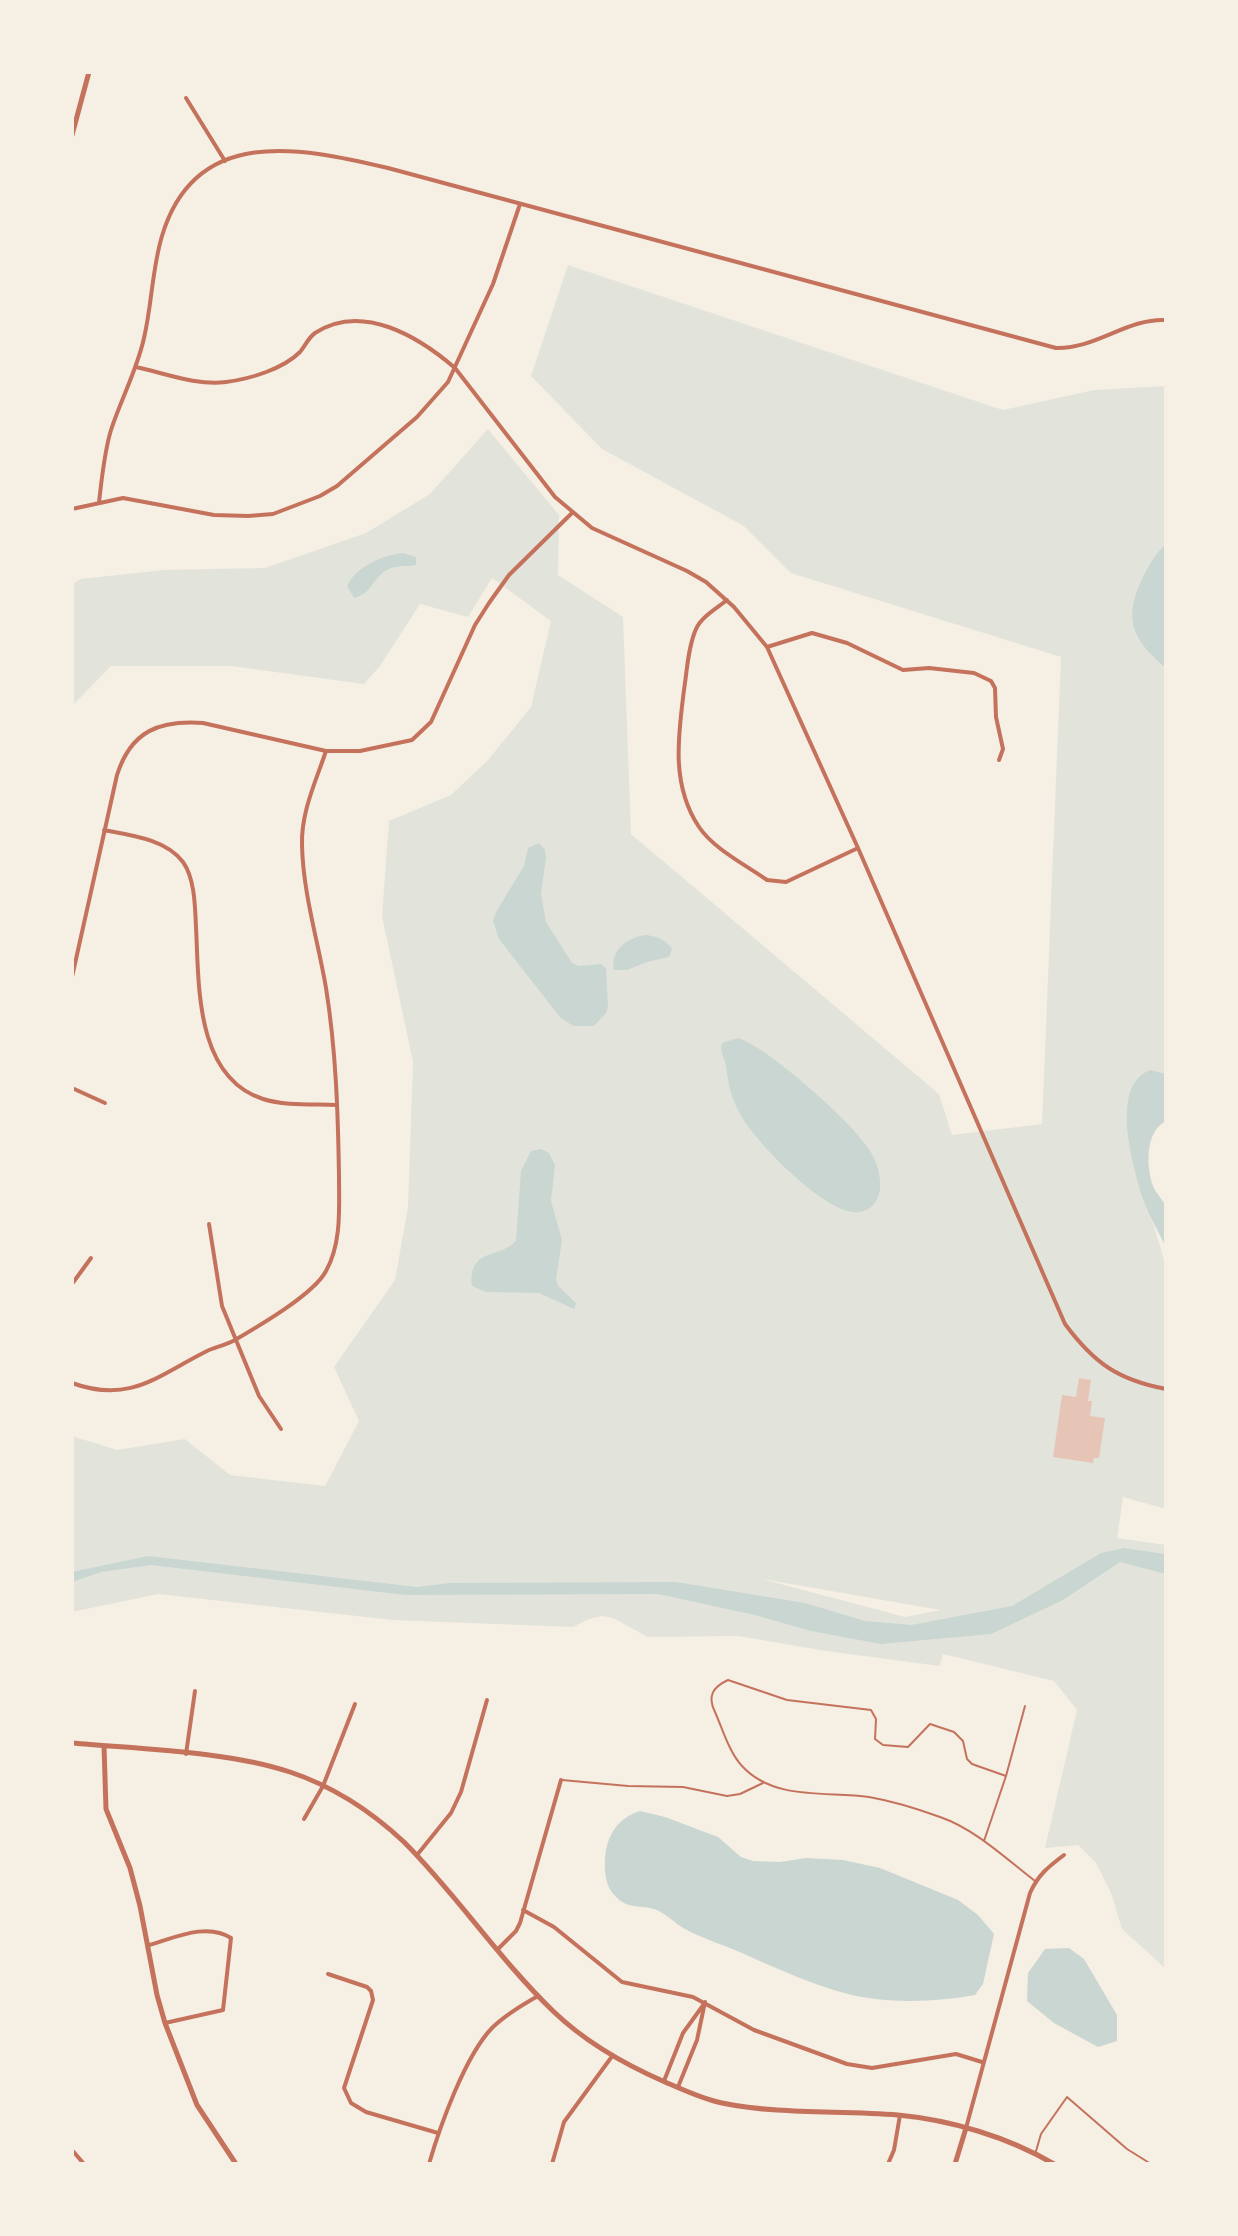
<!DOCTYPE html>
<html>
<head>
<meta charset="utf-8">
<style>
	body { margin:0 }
	#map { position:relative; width:1238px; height:2236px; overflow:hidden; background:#f6efe4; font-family:"Noto Serif",serif }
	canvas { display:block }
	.frame { position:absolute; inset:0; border:74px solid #f6efe4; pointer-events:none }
</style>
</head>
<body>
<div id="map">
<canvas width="1238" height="2236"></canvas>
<div class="frame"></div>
</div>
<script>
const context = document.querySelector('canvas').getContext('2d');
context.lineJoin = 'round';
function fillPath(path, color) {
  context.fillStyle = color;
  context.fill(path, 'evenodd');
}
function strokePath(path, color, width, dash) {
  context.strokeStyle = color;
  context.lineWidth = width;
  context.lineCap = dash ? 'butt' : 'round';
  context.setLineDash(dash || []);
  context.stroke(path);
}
fillPath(new Path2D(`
	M568,265L1003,410L1094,390L1166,386V1114L1133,1157L1166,1266V1509L1123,1497L1117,1538L1166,1545V1969L1122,1929L1111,1893L1096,1863L1078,1845L1045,1848L1077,1710L1054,1681L943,1654L940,1666L826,1651L738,1636L648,1637L613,1618L602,1616L589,1619L573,1627L393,1620L158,1594L72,1612V1436L117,1450L185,1439L230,1475L325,1486L359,1421L334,1367L395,1280L408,1207L413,1062L382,916L389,821L451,795L488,760L531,707L551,621L492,578L468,617L420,604L380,666L364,684L231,666H111L74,704L72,711V584L81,579L164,570L265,568L366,533L430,494L488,429L559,515L558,575L623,617L631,834L939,1094L952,1135L1042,1124L1061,657L791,573L744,526L602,449L531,376ZM762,1579L940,1610L905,1617Z`), '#e2e4dc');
fillPath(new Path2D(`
	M1166,544V668C1130,638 1123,617 1144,575C1151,562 1156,553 1166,544Z
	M403,553L416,557V565C407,567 397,565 389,569C374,575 372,594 354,598L347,586C356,567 382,555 403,553Z
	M539,843L545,850L546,858L541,894L546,922L572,963L579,966L601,964L606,969L608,1007L606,1013L594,1026H573L560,1017L499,939L493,921L496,912L524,866L528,848Z
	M645,935C657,936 665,939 672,949L669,957L647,962L627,970H614C610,950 627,938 645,935Z
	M738,1038C766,1046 851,1121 868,1148C876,1159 881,1174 880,1188C879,1199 874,1208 863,1211C832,1223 752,1139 739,1112C731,1097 728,1083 726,1066C725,1057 719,1053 722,1043Z
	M1150,1070L1166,1074V1121C1145,1131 1146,1167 1153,1186C1156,1194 1164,1200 1166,1208C1168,1220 1166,1235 1166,1247C1158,1231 1148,1214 1142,1196C1133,1165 1109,1086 1150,1070Z
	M541,1149L549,1153L555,1165L551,1201L562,1240L556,1279L558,1286L576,1303L574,1309L539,1293L486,1292L472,1286C468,1247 500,1259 516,1241L521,1171L531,1151Z
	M1124,1548L1165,1554L1166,1574L1120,1562L1063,1600L991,1634L881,1644L811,1631L755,1615L658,1594L405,1595L151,1565L101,1572L72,1582V1572L148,1556L417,1587L450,1583L676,1582L805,1603L865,1621L911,1625L1012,1606L1101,1553Z
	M640,1811L665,1817L718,1837L741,1857L753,1861L780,1862L806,1858L843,1860L880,1868L958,1900L978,1915L994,1934L983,1984L975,1995C936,2002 887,2004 848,1994C810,1984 771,1966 735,1950C718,1943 700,1937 685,1929C674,1923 666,1913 654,1909C637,1904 626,1911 611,1891C604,1881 604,1862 606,1850C610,1830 621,1817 640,1811Z
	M1069,1948L1084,1959L1117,2015V2041L1098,2047L1054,2023L1027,2001L1028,1973L1045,1949Z`), '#c9d6d2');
fillPath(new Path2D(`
	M1079,1378L1091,1380L1088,1401H1092L1090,1416L1105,1418L1099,1458H1094L1093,1463L1053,1457L1062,1395L1076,1397Z`), '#e6c5b7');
strokePath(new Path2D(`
	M1006,1776L972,1764L967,1759L963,1741L954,1732L930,1724L908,1747L883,1745L875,1739L876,1719L871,1710L787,1700L728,1680C713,1687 707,1696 715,1712C723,1730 729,1752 742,1766C774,1801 827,1791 869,1797C892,1801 918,1809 940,1817C975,1829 1005,1858 1035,1881
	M562,1780L628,1786L683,1787L727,1796L740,1794L763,1783
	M984,1841L1006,1776L1025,1706
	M1036,2151L1041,2134L1067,2097L1127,2149L1151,2164`), '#c5725c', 2);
strokePath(new Path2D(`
	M186,98L225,161
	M136,367C164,373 197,386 226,382C250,379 283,369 300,352C306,345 308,338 315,333C362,302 419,337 455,368L555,497L592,528L687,571L706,582L734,607L767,647L858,848L1065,1324C1094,1363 1118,1380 1166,1389
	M99,502C102,478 104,453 111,430C121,399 137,370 144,338C152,304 152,269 162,236C195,125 300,147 388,168L1056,348C1096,349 1127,318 1166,320
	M72,509L123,498L214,515L248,516L273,514L320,496L337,486L417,417L448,382L493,284L520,204
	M727,600C717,608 701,617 696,629C688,647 687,671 684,690C678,737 671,785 699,827C714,849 744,864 767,880L786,882L858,848
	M767,647L812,633L847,643L903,670L929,668L974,673L991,681L995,688L996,717L1003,749L999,760
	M104,830C130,835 166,839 183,862C195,879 195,907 196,927C199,985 195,1077 263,1099C285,1106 312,1104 336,1105
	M72,977L117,775C131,731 159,720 203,723L326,751H360L412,740L431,722L475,625L489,603L509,575L573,512
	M72,1088L105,1103
	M209,1224L222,1306L259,1396L281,1429
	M72,1284L91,1258
	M72,1383C130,1404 157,1376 207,1351C216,1347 226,1345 235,1340C259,1326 314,1294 326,1271C342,1243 339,1206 339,1176C338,1113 336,1050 326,988C318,941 303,893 302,845C301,812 316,781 326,751
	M186,1754L195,1691
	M304,1819L323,1786L355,1704
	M417,1855L451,1813L461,1792L487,1700
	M523,1910L554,1927L622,1982L693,1997L754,2030L847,2064L872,2068L956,2054L982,2062
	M149,1945C174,1938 207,1922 231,1938L223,2010L165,2023
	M498,1949L516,1931L520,1923L561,1780
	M328,1974L367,1987L371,1991L373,2000L344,2088L351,2103L366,2112L438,2133
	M664,2081L683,2033L704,2004
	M678,2087L697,2040L705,2002
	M966,2128L1030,1893C1038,1875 1048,1867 1064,1855
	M72,2150L84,2164
	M429,2164C440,2126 465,2056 492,2028C505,2015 522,2005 538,1996
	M552,2164L564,2122L613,2055
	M888,2164L894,2150L900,2115`), '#c5725c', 4);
strokePath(new Path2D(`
	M72,135L89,72
	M72,1743C138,1749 228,1751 290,1772C332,1786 372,1812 404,1842C457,1895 499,1959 553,2011C584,2041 626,2065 665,2082C684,2090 702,2099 722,2103C780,2115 840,2110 898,2115C951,2120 1008,2137 1054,2164
	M104,1746L106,1809L130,1868L140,1906L157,1995L165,2023L197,2105L236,2164
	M955,2164L966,2128`), '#c5725c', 5);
</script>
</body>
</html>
